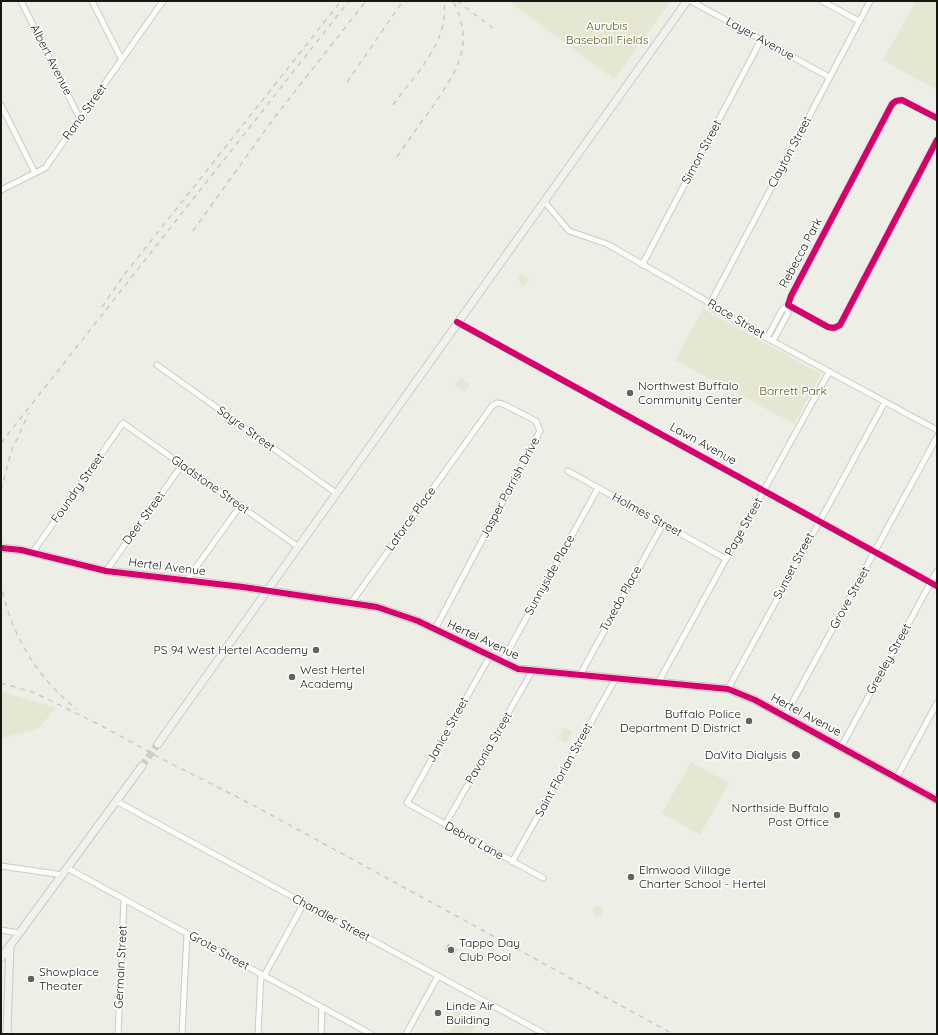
<!DOCTYPE html>
<html>
<head>
<meta charset="utf-8">
<style>
	body { margin:0 }
	#map { position:relative; width:938px; height:1035px; overflow:hidden; background:#edeee6; font-family:Quicksand,sans-serif }
	canvas { display:block }
	.frame { position:absolute; inset:0; border:2px solid #171813; pointer-events:none }
</style>
</head>
<body>
<div id="map">
<canvas width="938" height="1035"></canvas>
<div class="frame"></div>
</div>
<script>
const context = document.querySelector('canvas').getContext('2d');
context.lineJoin = 'round';
function fillPath(path, color) {
  context.fillStyle = color;
  context.fill(path, 'evenodd');
}
function strokePath(path, color, width, dash) {
  context.strokeStyle = color;
  context.lineWidth = width;
  context.lineCap = dash ? 'butt' : 'round';
  context.setLineDash(dash || []);
  context.stroke(path);
}
function drawText(font, color, halo, rows, align = 'center') {
  context.font = font + ' Quicksand,sans-serif';
  context.lineWidth = 3;
  context.setLineDash([]);
  context.textBaseline = 'middle';
  context.strokeStyle = halo;
  context.fillStyle = color;
  for (const [text, x, y, turn = 0] of rows) {
    context.save();
    context.translate(x, y);
    context.rotate((+turn || 0) * Math.PI / 180);
    context.textAlign = isNaN(turn) ? turn : align;
    if (halo) context.strokeText(text, 0, 0);
    context.fillText(text, 0, 0);
    context.restore();
  }
}
fillPath(new Path2D(`
	M508,1H671L614,79Z
	M916,1H937V90L883,60Z
	M520,274L530,278L524,286L521,284L518,277Z
	M703,309L821,374L794,424L675,360Z
	M460,377L470,384L464,392L455,385Z
	M1,691L56,708L38,729L1,738Z
	M564,728L572,732L566,743L558,738Z
	M691,762L729,783L700,835L662,813Z
	M593 911a5 5 0 1 1 10 0a5 5 0 1 1-10 0Z
	M456,1010L461,1013L460,1017L463,1021H467L471,1018L478,1022L471,1034L466,1031L464,1034H443L445,1030L450,1033L457,1020L452,1017Z`), '#e6e7d3');
fillPath(new Path2D(`
	M448,944L457,949L454,955L445,950Z`), '#bdbe9d');
strokePath(new Path2D(`
	M142,766L158,744`), '#cdcec6', 7, [7, 3.5]);
const street = new Path2D(`
	M21,1L80,119
	M92,1L122,60
	M691,1L829,77
	M822,1L859,21
	M1,105L35,173
	M937,118L902,100L896,101L892,104L791,296L788,305L828,327L834,328L840,325L937,140
	M1,190L45,168L163,1
	M544,201L569,231L607,244L705,300L715,309L743,325L937,430
	M642,265L761,40
	M710,304L870,1
	M457,322L937,586
	M767,338L782,310L788,305
	M773,341L788,313V305
	M157,365L336,493
	M568,471L726,559
	M33,552L123,423L297,546
	M106,571L182,465
	M187,580L240,506
	M351,603L492,406L497,403L503,404L536,421L540,431L435,629
	M490,656L407,803L543,878
	M502,662L598,488
	M580,675L663,524
	M659,681L829,372
	M728,689L885,402
	M785,716L937,437
	M841,747L937,571
	M897,777L937,703
	M116,801L545,1034
	M445,825L532,671
	M512,862L616,678
	M1,866L63,875
	M67,868L371,1034
	M1,930L19,933
	M264,976L304,903
	M118,1034L124,900
	M182,1034L187,934
	M258,1034L261,974
	M321,1034L322,1007
	M406,1034L438,976`);
const secondary = new Path2D(`
	M1,548L21,550L106,571L243,587L377,607L418,621L518,669L728,689L755,700L937,800
	M158,744L687,1
	M1,958L142,766
	M7,1034L10,946`);
strokePath(street, '#cbcbc6', 7);
strokePath(secondary, '#cbcbc6', 9);
strokePath(street, '#fcfcfb', 5);
strokePath(secondary, '#f1f1ed', 7);
strokePath(new Path2D(`
	M457,1L493,28
	M347,82L403,1
	M393,105C416,73 449,43 444,1
	M397,157C408,141 419,125 431,109C456,73 476,45 453,1
	M193,231L274,118L366,1
	M102,307L124,275L341,1
	M1,443L349,1
	M1,490L11,452L29,413
	M1,582C8,630 38,680 77,709
	M1,683L35,693L100,725L164,760L251,804L673,1034`), '#cacac7', 1.5, [5, 5]);
strokePath(new Path2D(`
	M937,118L902,100L896,101L892,104L791,296L788,305L828,327L834,328L840,325L937,140
	M457,322L937,586
	M1,548L21,550L106,571L243,587L377,607L418,621L518,669L728,689L755,700L937,800`), '#d6006c', 6);
for (const [x, y, r, color] of [
	[630,393,4,"#62635d"],
	[316,650,4,"#62635d"],
	[292,677,4,"#62635d"],
	[749,721,4,"#62635d"],
	[796,755,5,"#62635d"],
	[837,815,4,"#62635d"],
	[631,877,4,"#62635d"],
	[451,950,4,"#62635d"],
	[31,979,4,"#62635d"],
	[438,1013,4,"#62635d"]
]) {
  const dot = new Path2D();
  dot.arc(x, y, r, 0, 2 * Math.PI);
  context.fillStyle = color;
  context.fill(dot);
  strokePath(dot, '#fff', 1.5);
}
drawText('12px', '#5a5b15', '#fff', [
	["Aurubis",607,26],
	["Baseball Fields",607,40],
	["Barrett Park",793,391]
]);
drawText('12px', '#171813', '#fff', [
	["Layer Avenue",760,39,29],
	["Albert Avenue",51,60,63],
	["Rano Street",85,112,-54],
	["Simon Street",702,152,-62],
	["Clayton Street",790,152,-62],
	["Rebecca Park",801,253,-62],
	["Race Street",736,319,31],
	["Sayre Street",246,429,36],
	["Lawn Avenue",703,444,29],
	["Gladstone Street",210,485,35],
	["Foundry Street",78,488,-55],
	["Jasper Parrish Drive",510,488,-62],
	["Holmes Street",647,515,29],
	["Deer Street",144,518,-54],
	["Laforce Place",411,519,-54],
	["Page Street",744,527,-61],
	["Sunset Street",794,566,-62],
	["Hertel Avenue",167,567,7],
	["Sunnyside Place",550,575,-61],
	["Grove Street",850,598,-61],
	["Tuxedo Place",621,599,-61],
	["Hertel Avenue",483,640,25],
	["Greeley Street",889,659,-61],
	["Hertel Avenue",806,715,28],
	["Janice Street",448,730,-61],
	["Pavonia Street",489,748,-60],
	["Saint Florian Street",564,770,-61],
	["Debra Lane",474,841,29],
	["Chandler Street",331,918,28],
	["Grote Street",219,951,29],
	["Germain Street",121,967,-87]
]);
drawText('12px', '#171813', '#fff', [
	["Northwest Buffalo",638,386],
	["Community Center",638,400],
	["PS 94 West Hertel Academy",308,650,"right"],
	["West Hertel",300,670],
	["Academy",300,684],
	["Buffalo Police",741,714,"right"],
	["Department D District",741,728,"right"],
	["DaVita Dialysis",787,755,"right"],
	["Northside Buffalo",829,808,"right"],
	["Post Office",829,822,"right"],
	["Elmwood Village",639,870],
	["Charter School - Hertel",639,884],
	["Tappo Day",459,943],
	["Club Pool",459,957],
	["Showplace",39,972],
	["Theater",39,986],
	["Linde Air",446,1006],
	["Building",446,1020]
], 'left');
</script>
</body>
</html>
